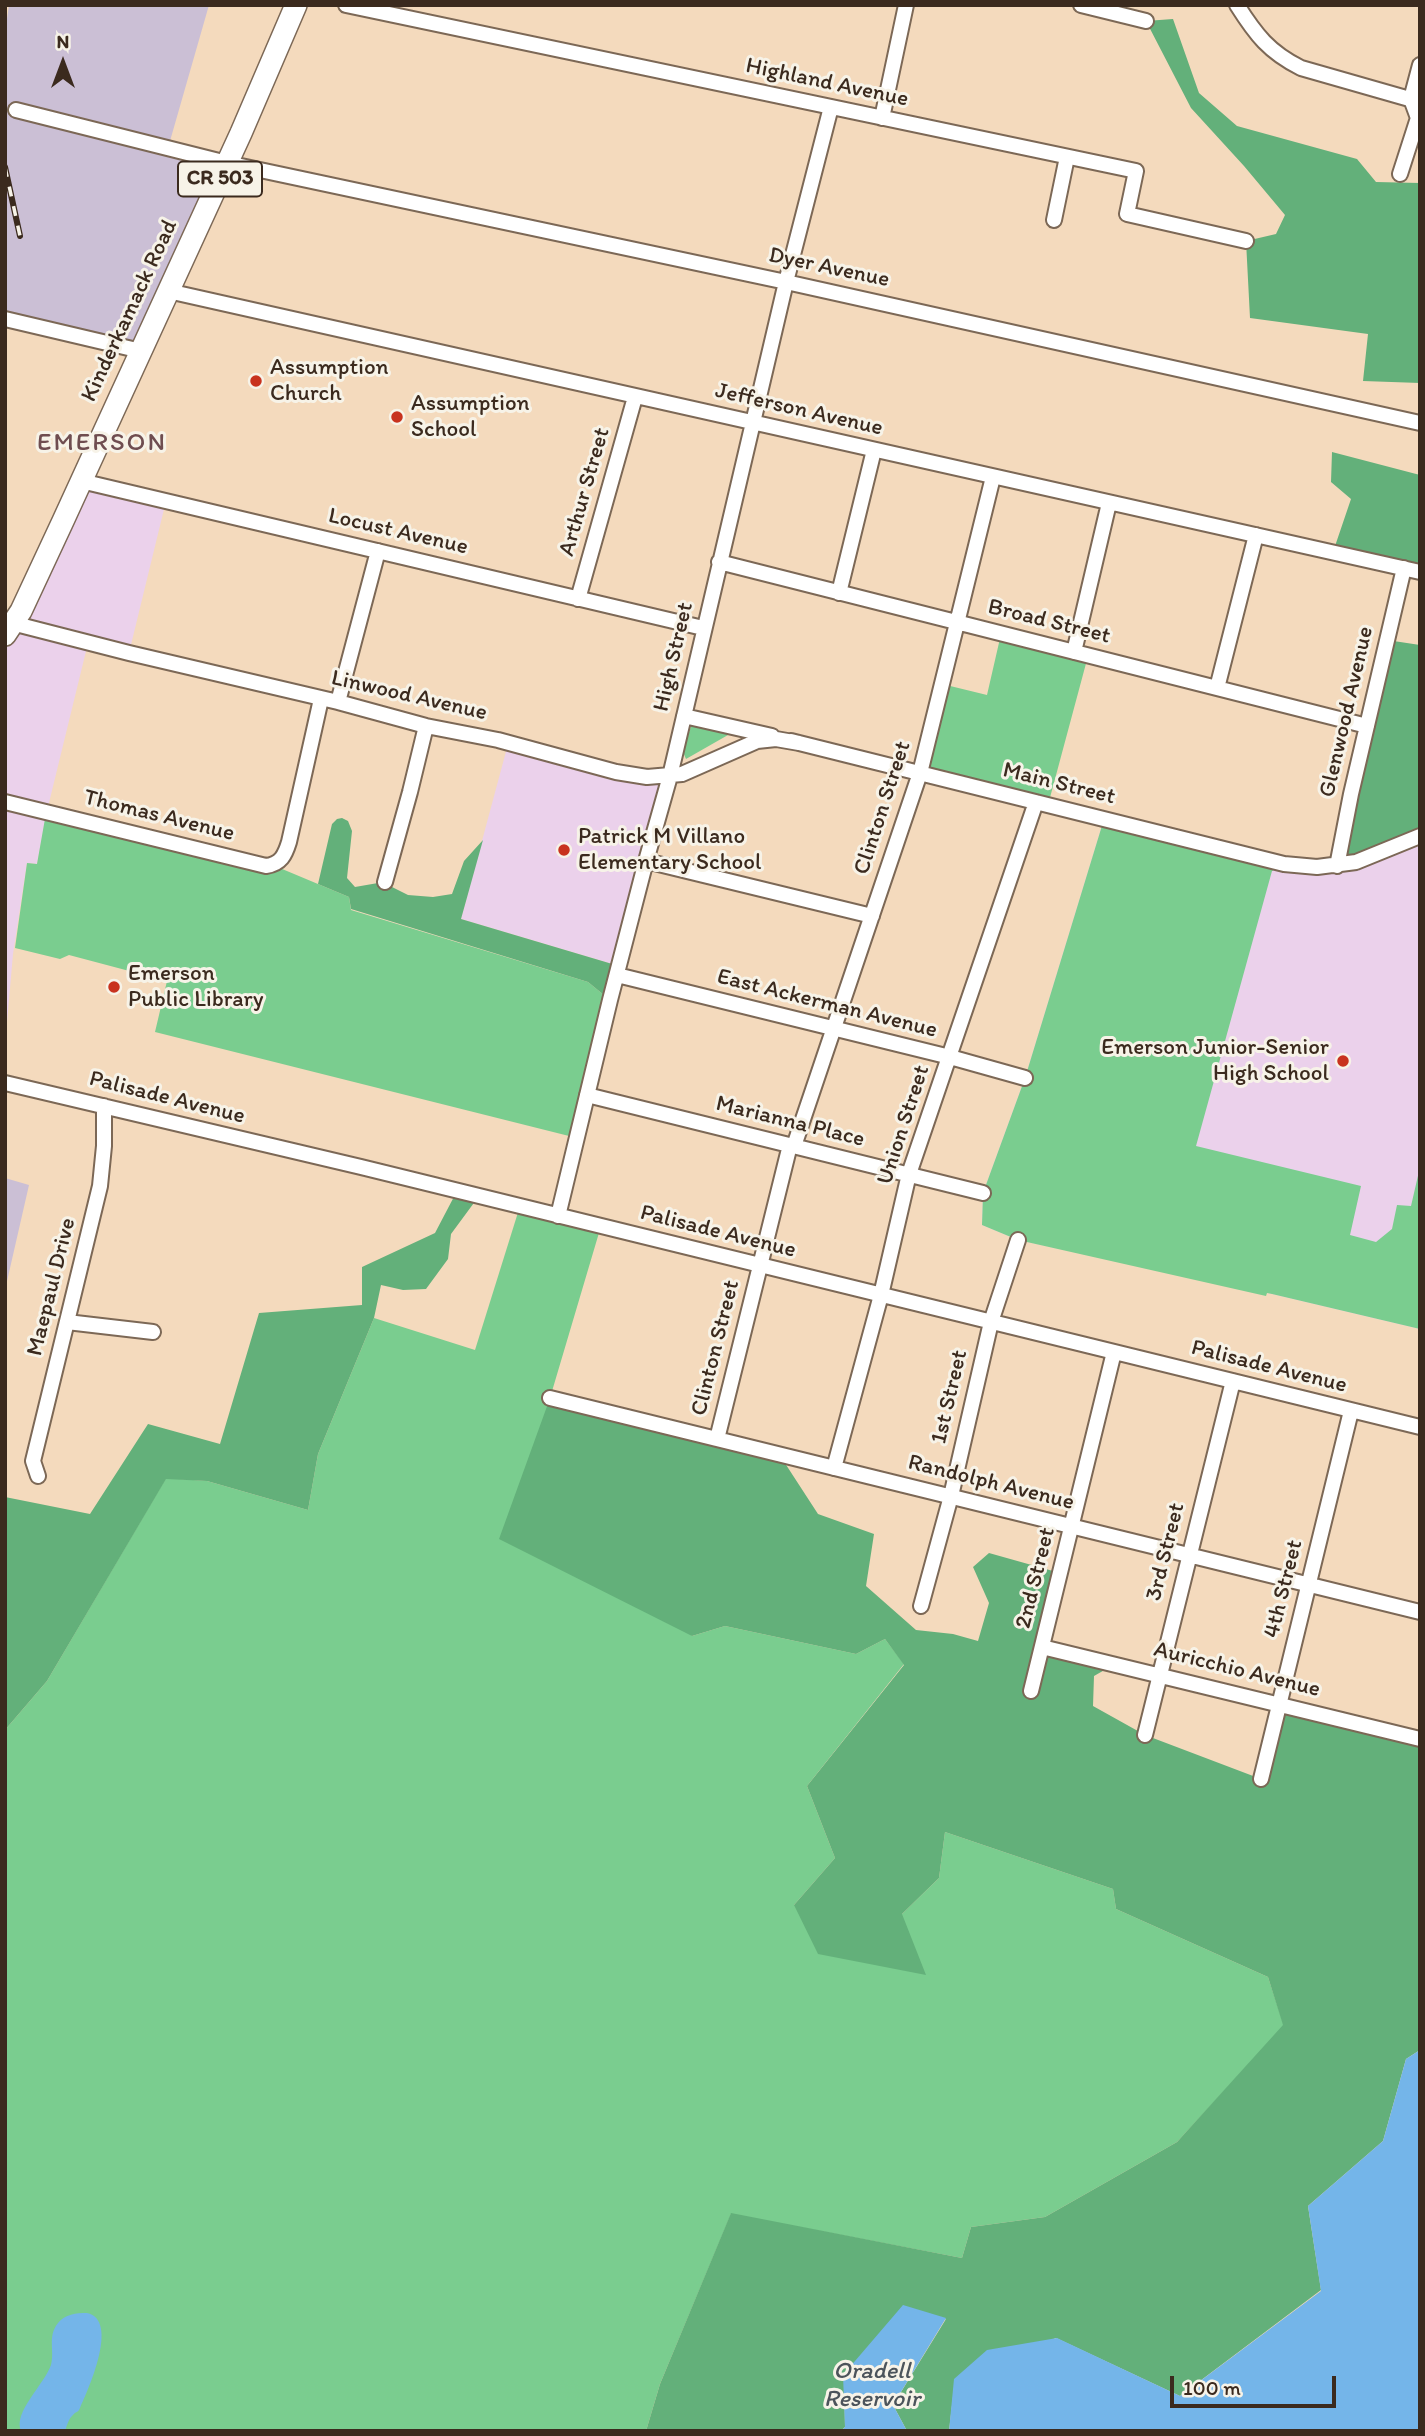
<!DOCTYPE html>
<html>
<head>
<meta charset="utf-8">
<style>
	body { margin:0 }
	#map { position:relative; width:1425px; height:2436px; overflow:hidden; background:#f4dabd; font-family:Itim,sans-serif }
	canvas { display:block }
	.frame { position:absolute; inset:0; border:7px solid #3b2a1e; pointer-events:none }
	.north { position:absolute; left:28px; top:28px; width:70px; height:70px; -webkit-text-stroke:5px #f7f3e8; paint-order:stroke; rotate:0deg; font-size:19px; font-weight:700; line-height:28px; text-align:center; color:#3b2a1e }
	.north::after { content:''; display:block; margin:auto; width:24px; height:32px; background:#3b2a1e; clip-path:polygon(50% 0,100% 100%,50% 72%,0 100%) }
	.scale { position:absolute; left:1170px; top:2376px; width:166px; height:32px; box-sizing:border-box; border:4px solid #3b2a1e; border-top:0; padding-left:9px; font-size:21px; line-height:24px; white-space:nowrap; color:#3b2a1e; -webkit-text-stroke:5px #f7f3e8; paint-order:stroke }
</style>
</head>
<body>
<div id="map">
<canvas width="1425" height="2436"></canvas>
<div class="frame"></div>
<div class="north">N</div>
<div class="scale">100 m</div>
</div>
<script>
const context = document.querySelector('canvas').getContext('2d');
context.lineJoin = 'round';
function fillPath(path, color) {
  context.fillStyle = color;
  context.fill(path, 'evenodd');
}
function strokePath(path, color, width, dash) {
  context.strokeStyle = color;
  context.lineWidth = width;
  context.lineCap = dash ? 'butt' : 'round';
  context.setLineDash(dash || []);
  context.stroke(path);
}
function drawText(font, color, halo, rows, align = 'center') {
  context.font = font + ' Itim,sans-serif';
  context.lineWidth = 6;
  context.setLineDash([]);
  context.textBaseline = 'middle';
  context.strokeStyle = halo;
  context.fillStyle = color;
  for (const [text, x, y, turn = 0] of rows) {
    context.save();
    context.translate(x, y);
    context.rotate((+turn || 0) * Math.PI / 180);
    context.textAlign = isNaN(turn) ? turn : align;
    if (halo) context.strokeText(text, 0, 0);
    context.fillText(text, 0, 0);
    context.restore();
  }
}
fillPath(new Path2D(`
	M81,481L166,501L129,653L88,643L47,811L37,864L27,863L13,954L5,1045V635Z
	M508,744L667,778L619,966L461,919Z
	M1104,819L1301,867L1420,836V1329L1272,1294L1018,1240L982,1225L983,1193L1025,1078Z`), '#ebd1eb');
fillPath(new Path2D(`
	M9,5H209L168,148L227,163L141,351L5,319V33Z
	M5,1178L29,1185L5,1290Z`), '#cbbfd5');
fillPath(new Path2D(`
	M1001,634L1088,656L1048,805L920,773L942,684L987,695Z
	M692,723L729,733L728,735L686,759L683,752Z
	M46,813L275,866L349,897L351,910L588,982L610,1000L577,1138L155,1032L167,981L69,955L60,959L15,948L27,863L37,864Z
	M1104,819L1284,864L1272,871L1196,1146L1361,1186L1350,1235L1376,1242L1392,1229L1397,1205L1411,1206L1420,1167V1329L1272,1294L1267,1293L1266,1296L1018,1240L982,1225L983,1193L1025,1078Z
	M520,1206L601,1226L550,1398L692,1636L725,1626L856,1654L885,1639L904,1664L807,1786L835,1858L794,1905L902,1914L939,1878L945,1832L1113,1889L1116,1909L1268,1977L1284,2026L1177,2142L1045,2217L971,2227L962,2258L731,2214L660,2384L646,2431H5V1730L47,1681L166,1478L207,1481L308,1510L318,1454L374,1318L475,1350Z`), '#7acd8f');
fillPath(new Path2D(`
	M1173,19L1199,93L1237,126L1357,159L1376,182L1420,183V383L1363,381L1368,334L1250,318L1246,241L1276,234L1285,215L1244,166L1191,108L1146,21Z
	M1332,452L1420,475V572L1333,552L1351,499L1331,482Z
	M1387,640L1420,645V836L1337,866Z
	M342,818L348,821L352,831L347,878L355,887L378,883L388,885L408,895L433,897L452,894L464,861L483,840L461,919L619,966L610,1000L588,982L351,909L349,897L318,884L332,824L337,819Z
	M457,1191L479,1196L451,1234L448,1259L426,1289L403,1290L381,1285L374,1318L318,1454L308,1510L207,1481L166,1479L47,1681L5,1730V1497L90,1514L148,1424L220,1444L259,1313L362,1305V1267L435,1233Z
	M550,1398L779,1454L818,1514L874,1534L866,1586L916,1630L953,1634L978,1641L989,1603L973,1567L989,1553L1060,1573L1042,1647L1115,1664L1094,1676L1093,1706L1145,1735L1261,1779L1280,1704L1420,1739V2050L1406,2059L1383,2141L1308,2206L1321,2290L1180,2396L1056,2338L955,2379L949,2431H907L893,2405L946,2319L844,2375L845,2427L841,2431H646L660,2384L731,2213L962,2258L971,2227L1045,2217L1177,2142L1283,2025L1268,1977L1116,1909L1113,1889L945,1832L939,1878L902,1914L926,1975L818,1954L794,1905L835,1858L807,1786L904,1665L885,1639L856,1654L725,1626L692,1636L499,1539Z`), '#63b07a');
fillPath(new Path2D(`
	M1420,2050V2431H949L954,2379L987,2350L1057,2338L1180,2396L1321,2291L1308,2206L1383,2141L1406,2059Z
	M903,2305L946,2318L893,2405L907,2431H841L845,2427L843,2375Z
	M87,2313C120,2320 88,2390 80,2408C78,2413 76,2411 72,2416C68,2420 67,2426 65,2431H21C13,2412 44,2385 51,2365C55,2350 47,2337 58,2323C65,2314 76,2313 87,2313Z`), '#74b5e9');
const minor = new Path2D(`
	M346,5L1136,171L1127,214L1246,241
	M1081,5L1146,21
	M1237,5C1256,35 1269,52 1301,68L1420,102
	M16,110L227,163L786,282L1420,423
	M882,118L906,5
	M1400,174L1418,118L1411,99L1420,65
	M1054,220L1067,157
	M168,291L1420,572
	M5,319L141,351
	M81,481L703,628
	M719,562L1367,726
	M839,593L874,450
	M578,599L635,397
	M8,622L129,653L338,702L426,726L498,740L616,772L647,777L682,774L757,741L776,739L799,743
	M1074,652L1109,503
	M1217,688L1256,535
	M338,702L378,551
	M684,716L772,736
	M791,741L1284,864L1317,867L1356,862L1420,836
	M5,802L266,866C281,864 285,855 289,842L321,699
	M646,861L872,916
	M1337,866L1351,794L1404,568
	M385,882L410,792L426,726
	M617,975L950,1057L1025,1078
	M5,1083L361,1167L1420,1427
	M587,1095L983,1193
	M794,1146L920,773L993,477
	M558,1216L610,1000L646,861L670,776L786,282L831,107
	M67,1322L153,1332
	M550,1398L1420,1612
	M717,1439L790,1145
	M834,1468L881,1295L909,1174L1036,802
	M38,1476L33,1461L100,1186L104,1146V1106
	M921,1606L951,1496L991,1322L1018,1240
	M1042,1647L1420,1739
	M1031,1691L1114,1352
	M1145,1735L1233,1381
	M1261,1779L1351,1411`);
const primary = new Path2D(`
	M5,635L21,611L63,521L241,133L296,5`);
strokePath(minor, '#7c6856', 18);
strokePath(primary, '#7c6856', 24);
strokePath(minor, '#fff', 14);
strokePath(primary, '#fff', 21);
const rail = new Path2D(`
	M5,167L20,236`);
strokePath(rail, '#3b2a1e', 6);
strokePath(rail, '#f7f3e8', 3.5, [10]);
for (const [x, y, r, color] of [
	[256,381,7,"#c8321e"],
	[397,417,7,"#c8321e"],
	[564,850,7,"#c8321e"],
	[114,987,7,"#c8321e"],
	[1343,1061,7,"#c8321e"]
]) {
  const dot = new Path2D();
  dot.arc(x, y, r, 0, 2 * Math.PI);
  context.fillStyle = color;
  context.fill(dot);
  strokePath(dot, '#f7f3e8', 2.5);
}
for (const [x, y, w] of [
	[220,179,84]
]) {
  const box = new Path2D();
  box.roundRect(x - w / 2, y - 17.5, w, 35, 5);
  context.fillStyle = '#f7f3e8';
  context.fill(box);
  strokePath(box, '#3b2a1e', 2);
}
drawText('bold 21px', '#3b2a1e', null, [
	["CR 503",220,179]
]);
drawText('23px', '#3b2a1e', '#f7f3e8', [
	["Highland Avenue",827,83,12],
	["Dyer Avenue",829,268,12],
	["Kinderkamack Road",130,311,-65],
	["Jefferson Avenue",799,410,13],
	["Arthur Street",585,492,-74],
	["Locust Avenue",398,532,13],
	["Broad Street",1049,622,14],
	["High Street",674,657,-77],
	["Linwood Avenue",409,696,13],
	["Glenwood Avenue",1347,712,-77],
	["Main Street",1059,784,14],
	["Clinton Street",883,808,-72],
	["Thomas Avenue",159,816,14],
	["East Ackerman Avenue",827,1004,14],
	["Palisade Avenue",167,1098,14],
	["Marianna Place",790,1122,14],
	["Union Street",904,1125,-72],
	["Palisade Avenue",718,1232,14],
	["Maepaul Drive",52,1287,-76],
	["Clinton Street",716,1348,-76],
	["Palisade Avenue",1269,1367,14],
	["1st Street",950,1397,-77],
	["Randolph Avenue",991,1483,14],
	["3rd Street",1166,1552,-76],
	["2nd Street",1036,1578,-76],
	["4th Street",1284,1589,-76],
	["Auricchio Avenue",1237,1670,14]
]);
drawText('23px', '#3b2a1e', '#f7f3e8', [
	["Assumption",270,368],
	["Church",270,394],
	["Assumption",411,404],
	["School",411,430],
	["Patrick M Villano",578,837],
	["Elementary School",578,863],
	["Emerson",128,974],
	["Public Library",128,1000],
	["Emerson Junior-Senior",1329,1048,"right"],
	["High School",1329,1074,"right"]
], 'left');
drawText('italic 24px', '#4c545b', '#f7f3e8', [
	["Oradell",872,2372],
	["Reservoir",872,2400]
]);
context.letterSpacing = '2px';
drawText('26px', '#6f4d50', '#f7f3e8', [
	["EMERSON",102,443]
]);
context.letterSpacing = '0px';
</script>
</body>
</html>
